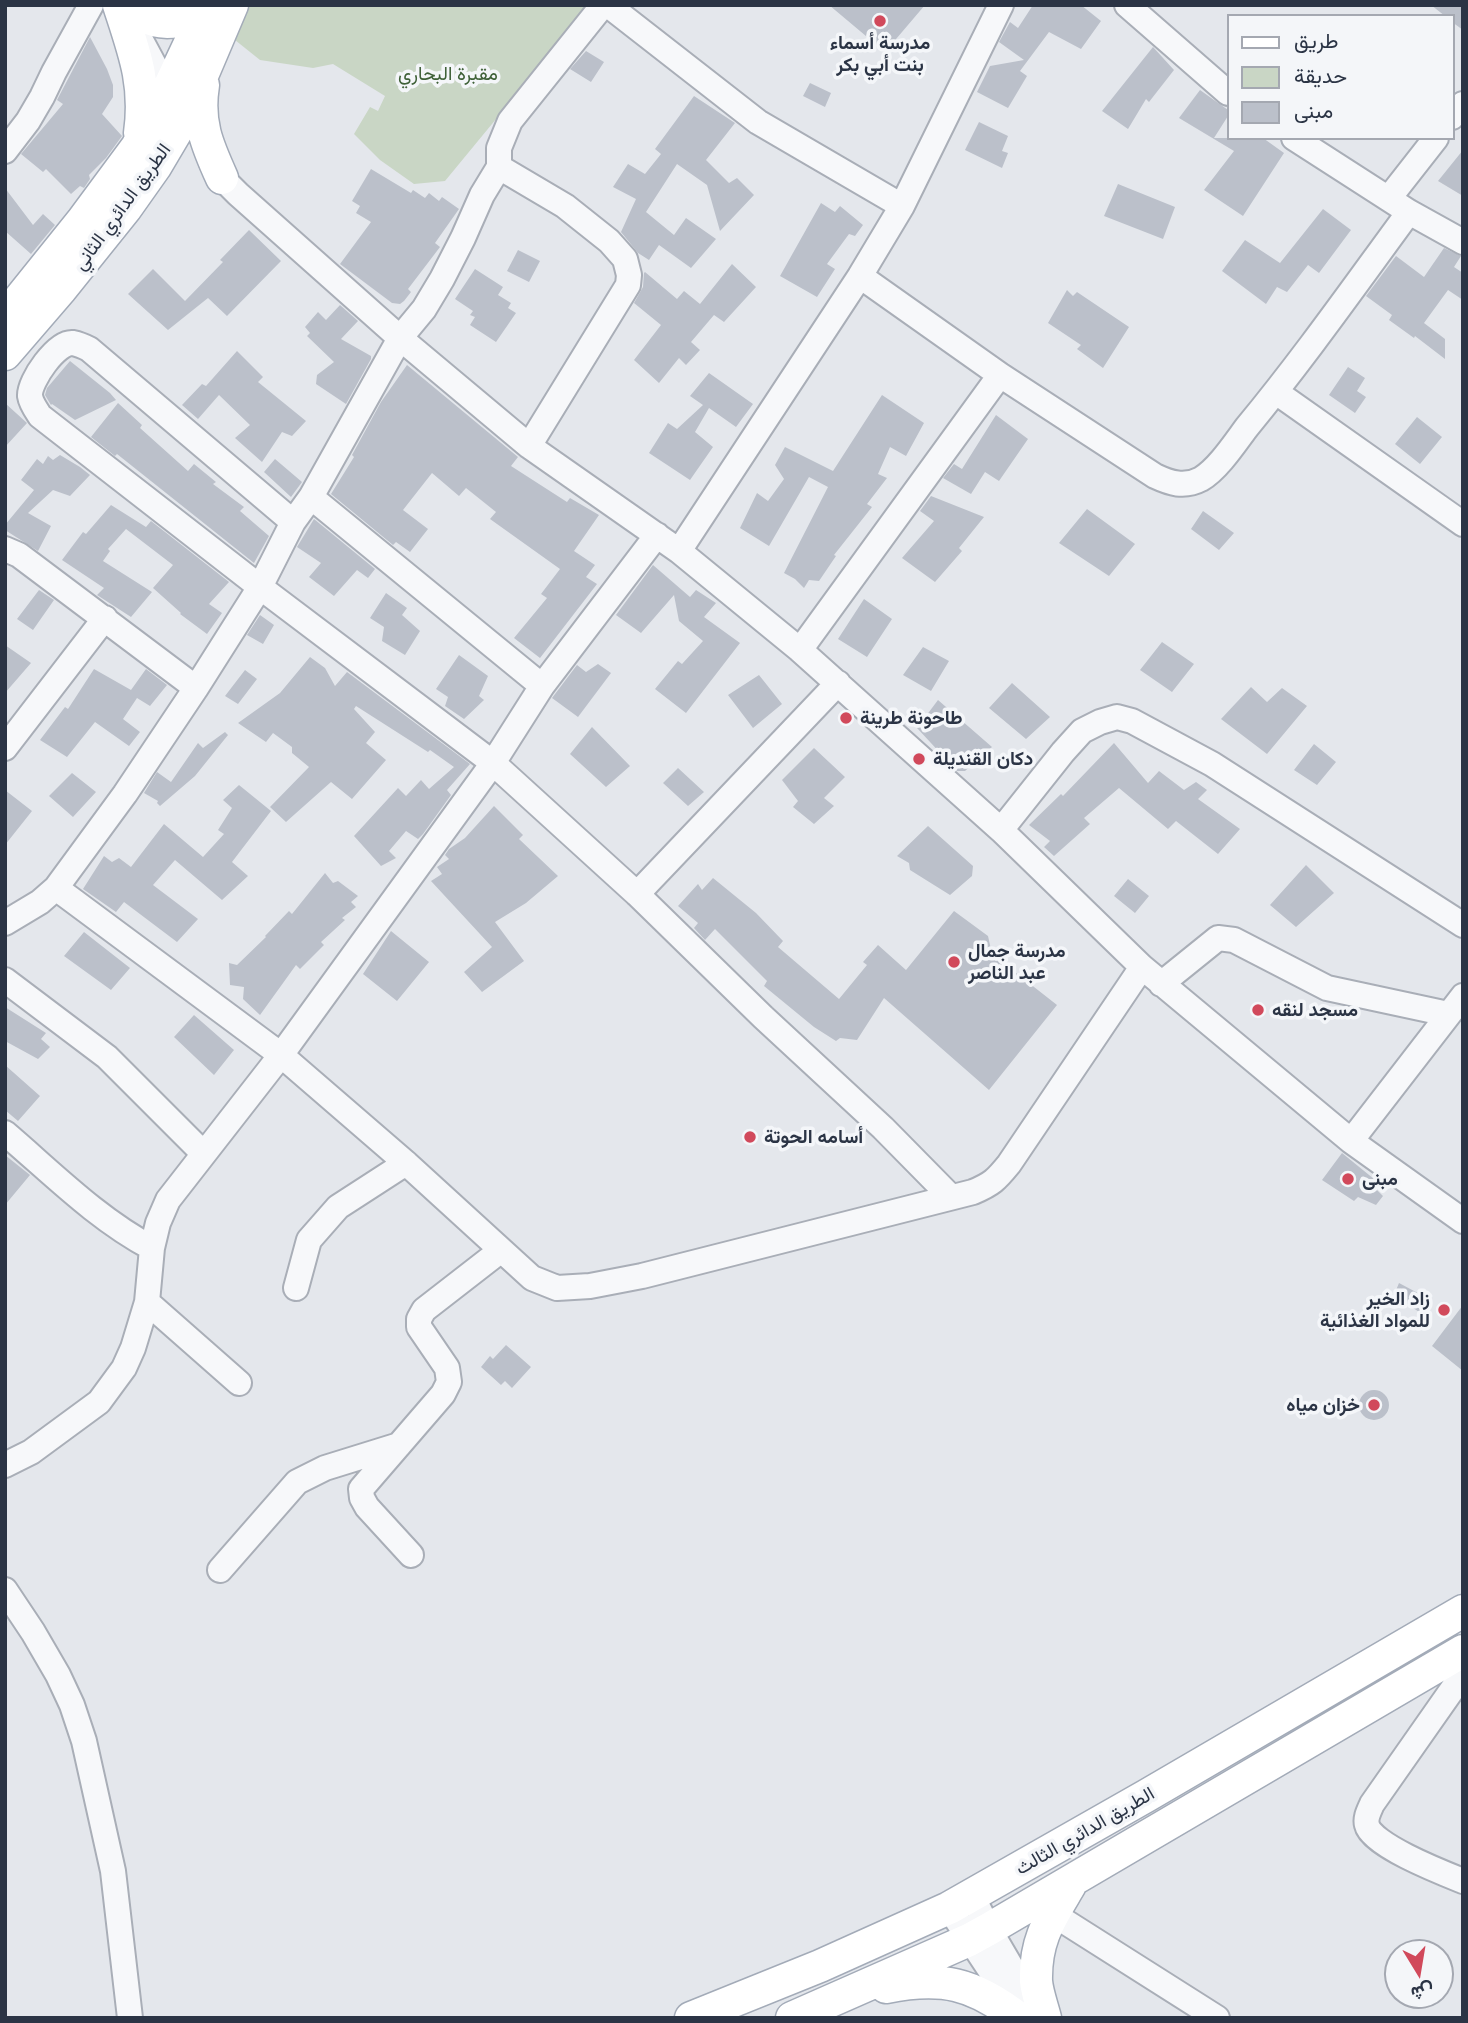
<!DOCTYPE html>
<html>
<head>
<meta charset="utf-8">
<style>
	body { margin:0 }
	#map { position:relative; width:1468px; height:2023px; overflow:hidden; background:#e4e7ec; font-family:"Golos Text",Vazirmatn,sans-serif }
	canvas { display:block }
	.frame { position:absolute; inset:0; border:7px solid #2b3445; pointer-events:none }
	.legend { position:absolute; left:1227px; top:14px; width:228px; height:126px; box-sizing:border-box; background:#f4f6f9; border:2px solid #a4a8b1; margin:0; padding:9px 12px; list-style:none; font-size:21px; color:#2b3445 }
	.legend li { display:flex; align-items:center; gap:14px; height:35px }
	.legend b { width:35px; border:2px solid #a4a8b1 }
	.north { position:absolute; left:1384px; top:1939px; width:70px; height:70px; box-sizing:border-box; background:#f4f6f9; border:2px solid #a4a8b1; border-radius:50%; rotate:169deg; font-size:19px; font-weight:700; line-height:28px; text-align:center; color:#2b3445 }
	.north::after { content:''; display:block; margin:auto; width:24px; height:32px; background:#d1495b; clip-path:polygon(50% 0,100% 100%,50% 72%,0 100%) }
</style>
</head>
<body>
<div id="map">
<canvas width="1468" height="2023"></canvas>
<div class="frame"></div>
<ul class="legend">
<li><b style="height:9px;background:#fff"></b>طريق</li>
<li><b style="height:19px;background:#c9d6c5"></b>حديقة</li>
<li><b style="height:19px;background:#bbc0ca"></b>مبنى</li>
</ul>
<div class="north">ش</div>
</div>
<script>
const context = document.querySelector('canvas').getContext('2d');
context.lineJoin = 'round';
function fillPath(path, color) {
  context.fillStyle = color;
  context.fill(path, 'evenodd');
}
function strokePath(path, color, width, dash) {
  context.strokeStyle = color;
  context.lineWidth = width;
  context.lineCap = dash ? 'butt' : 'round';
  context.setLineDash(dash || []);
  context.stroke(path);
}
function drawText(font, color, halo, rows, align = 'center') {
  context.font = font + ' "Golos Text",Vazirmatn,sans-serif';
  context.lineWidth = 7;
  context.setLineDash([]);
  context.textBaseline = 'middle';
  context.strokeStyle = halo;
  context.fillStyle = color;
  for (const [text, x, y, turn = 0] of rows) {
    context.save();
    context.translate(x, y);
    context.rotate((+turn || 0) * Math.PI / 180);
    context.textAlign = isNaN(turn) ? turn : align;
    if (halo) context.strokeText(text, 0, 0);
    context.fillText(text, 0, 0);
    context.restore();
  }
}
fillPath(new Path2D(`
	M244,5H590L445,181L414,184L380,160L354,134L370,107L378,111L385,96L333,64L313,68L260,60L230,36Z`), '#c9d6c5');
fillPath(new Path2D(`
	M829,5H925L885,52Z
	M1033,5H1081L1101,21L1081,49L1049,32L1020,71L1027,76L1008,108L977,92L990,66L1024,60L999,42L1010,22L1018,28Z
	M1431,5H1463V30L1452,22V16H1445Z
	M90,37L107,69L113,85V97L102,114L122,136L106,158L89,175L90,179L84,188L80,186L71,194L46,169L43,172L21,154L63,104L57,100Z
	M1153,47L1174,70L1149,102L1146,99L1128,129L1102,111Z
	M586,51L604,62L591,82L570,69Z
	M810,83L831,93L825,107L803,96Z
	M1200,90L1228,110V116L1214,138H1263L1284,153L1243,216L1204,190L1234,151L1179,118Z
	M694,96L735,123L706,160L729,183L737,178L754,195L720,231L707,185L677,164L646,212L674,235L686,218L716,239L691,268L659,245L649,260L638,253L621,232L636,199L613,187L628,164L645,174L661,154L655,149Z
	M979,122L1008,136L1002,151L1008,153L1002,168L965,150Z
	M1463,150V196L1438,181Z
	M371,169L411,193L413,190L425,198L429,193L439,201L442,197L459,209L435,243L440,247L408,289L411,292L404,301L400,304L392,303L340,264L371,222L356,213L360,206L352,201Z
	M1118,184L1175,207L1163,239L1104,216Z
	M5,188L33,225L43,214L55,225L31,254L5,231Z
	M821,203L835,212L840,206L863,225L855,236L849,234L827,264L835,269L817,297L780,276Z
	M1323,209L1351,230L1319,273L1308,265L1287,292L1277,287L1266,304L1222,271L1245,240L1280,263Z
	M249,230L281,261L227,316L208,298L168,330L128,294L153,269L185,301L223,262L220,260Z
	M1444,248L1461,256L1454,267L1463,273V300L1448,290L1424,323L1445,339V359L1415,336L1414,338L1389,320L1392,315L1366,296L1396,256L1424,277Z
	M518,250L540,261L529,282L507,271Z
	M732,264L756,287L724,322L714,315L691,342L700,350L686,365L679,358L659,383L634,360L661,325L634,303L643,287L644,273L645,272L677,299L684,291L700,304Z
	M475,269L503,287L498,295L511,303L508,308L516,313L496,342L470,325L475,317L470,315L473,311L455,299Z
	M1067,290L1073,296L1077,292L1129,327L1103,368L1077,349L1081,345L1048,323Z
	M340,305L358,321L341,339L371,356V359L346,404L316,384L317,375L334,362L307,336L310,333L305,327L318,312L326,320Z
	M237,351L263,377L258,382L306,421L292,436L282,432L262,462L235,438L250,425L219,395L198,419L182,405L202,384L206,386Z
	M70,361L110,393L116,400L75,420L52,404L51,405L45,395L47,388Z
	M407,365L518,457L511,466L567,502L570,498L599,515L574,551L595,565L586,577L597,584L540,658L514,638L547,598L541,594L560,569L490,519L496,512L466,488L459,496L432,473L403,510L428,529L410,552L396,542L393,545L331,494L354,457L352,455L381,402Z
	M1348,367L1365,378L1357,391L1366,397L1355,413L1329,395Z
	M709,373L753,404L736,427L709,408L695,432L713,447L690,480L649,453L668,423L677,429L703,405L690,396Z
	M882,395L924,423L906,456L890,447L878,474L887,478L867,504L872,507L834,555L836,556L819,581L809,580L804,588L795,579L784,573L828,487L809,477L769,546L740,528L757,493L768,501L784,479L775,465L785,447L833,471Z
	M5,403L27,423L5,447Z
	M118,403L142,425L140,428L188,471L194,464L216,482L213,484L244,507L240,511L269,536L254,563L117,454L115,456L91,437Z
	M996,415L1028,439L999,481L985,472L971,494L943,478L954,464L962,469Z
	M1417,417L1442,437L1420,464L1395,444Z
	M60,455L80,467L90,475L70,496L53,490L28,513L51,526L38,551L5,530V525L34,490L21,480L37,459L43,464L48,456L53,460Z
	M275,459L302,482L291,497L264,472Z
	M931,496L984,517L959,548L962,551L935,582L902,558L934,521L920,511Z
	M111,505L146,527L151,521L229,582L209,604L222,613L207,634L180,614L181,613L153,588L173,565L126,529L108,549L110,551L103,561L152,592L131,617L97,595L104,588L62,560L83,532L86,534Z
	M1087,509L1135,544L1109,576L1059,543Z
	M1203,511L1234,533L1219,550L1191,529Z
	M314,519L375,569L368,578L357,570L334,596L309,577L321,563L297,547Z
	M653,565L690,597L696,590L716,603L704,617L740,643L686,713L655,689L678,661L682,664L703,641L679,621L674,595L641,633L616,615Z
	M39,590L54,600L33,630L17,619Z
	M386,593L407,608L402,615L420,631L405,655L382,641L384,627L370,618Z
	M864,599L892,619L867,657L838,639Z
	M260,615L274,625L263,644L247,635Z
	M1162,642L1194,664L1172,692L1140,670Z
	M5,645L31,663L5,693Z
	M923,647L949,661L931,691L903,675Z
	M459,655L488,676L479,696L484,700L464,719L445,706L448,697L436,689Z
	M310,657L325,668L335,686L347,672L470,764L447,790L451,795L423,834L418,839L406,831L389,851L396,858L381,866L354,836L398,788L406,796L421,780L429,789L454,767L430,750L428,752L356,706L354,709L375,732L366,743L386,760L352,799L331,782L286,822L270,807L309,767L292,753V747L273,733L266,742L238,723L280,693Z
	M598,664L611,673L578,717L552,698L577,665L586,672Z
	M94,669L131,690L146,669L167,685L150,706L137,698L123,719L140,732L129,746L95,722L67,757L40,740L65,707L68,709Z
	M245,670L257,679L238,704L225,696Z
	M759,675L782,704L753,728L728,695Z
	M1012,683L1050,717L1026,739L989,708Z
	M1251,687L1267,702L1282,688L1307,706L1267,754L1221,719Z
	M938,700L992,747L965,771H957L917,728Z
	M592,727L630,766L606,787L570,754Z
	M225,732L228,735L195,776L160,806L157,803L158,801L144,793L157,772L171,782L198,743L203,748Z
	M1114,743L1148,783L1159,771L1184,790L1196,782L1207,790L1198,799L1240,829L1218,854L1176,821L1168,829L1119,788L1084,818L1090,824L1054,856L1044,847L1050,841L1029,825L1061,794L1063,796Z
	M1314,744L1336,762L1317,785L1294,770Z
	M814,748L845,777L824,798L834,806L814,824L793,807L798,801L782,780Z
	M678,768L704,792L688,806L663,783Z
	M72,773L96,792L73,817L49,796Z
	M239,785L271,811L232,862L248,876L222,900L175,860L153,885L198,919L177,942L124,902L116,912L83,889L104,856L112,862L119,858L131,867L164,824L203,857L224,834L218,830L232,808L223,800Z
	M5,790L32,811L5,845Z
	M494,806L523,835L519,839L558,876L526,903L495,922L524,961L482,992L464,972L492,947L431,881L442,874L437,867L449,859L445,855L449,849L465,838Z
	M928,826L973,866L972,876L950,895L910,870L909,863L897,856Z
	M1306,865L1334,893L1296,927L1270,905Z
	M325,873L333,883L338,881L358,896L351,902L356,907L342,918L345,920L321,942L324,945L300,969L296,965L260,1015L243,999L244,987L230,985L229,963L237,965L266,937L265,936L289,911L292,914Z
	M713,878L756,913L783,941L778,947L839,999L867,965L863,962L878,945L906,970L954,911L988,936L992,954L1057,1005L989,1090L884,998L857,1040L840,1038L836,1041L814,1027L764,986L767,981L715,929L705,940L694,928L698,923L678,906L698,884L702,890Z
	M1128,879L1149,896L1135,913L1114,896Z
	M391,931L429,962L397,1001L363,974Z
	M84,932L130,968L111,990L64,956Z
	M5,1007L46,1033L41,1039L50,1047L38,1059L5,1041Z
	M194,1015L234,1050L214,1075L174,1037Z
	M5,1065L40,1096L18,1121L5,1110Z
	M1342,1153L1374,1179L1372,1185L1383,1196L1376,1205L1358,1197L1354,1201L1322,1180Z
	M5,1155L30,1175L5,1205Z
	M1399,1283L1429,1299L1425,1316L1394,1295Z
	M1463,1305V1371L1432,1346Z
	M506,1345L531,1367L512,1388L505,1381L501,1385L481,1367L490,1356L493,1359Z
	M1359 1405a15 15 0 1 1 30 0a15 15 0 1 1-30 0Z`), '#bbc0ca');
const minor = new Path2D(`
	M608,5L758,122L902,206
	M1127,5L1228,93
	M137,33L174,102
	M1452,117L1463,104
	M1294,138L1409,212L1463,242
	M5,151L28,121L42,97L54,72L91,5
	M212,163L222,178L238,194L400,338L529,446L679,551L800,650L1001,830L1142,967L1351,1141L1463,1221
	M499,167L565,206L609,241L625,259L629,275L628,285L529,446
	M1389,198L1436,138
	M860,276L1000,375L1155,476C1170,483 1184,488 1201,479C1218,469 1235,443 1247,427C1304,358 1356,284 1409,212
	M1276,392L1463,524
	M311,497L542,686
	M293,522L89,349C85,347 78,344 73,343C57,341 29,381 30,396C31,403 36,410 40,416L260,587L493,763L637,894L763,1017L883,1128L951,1197
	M5,549L19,555L196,688
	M679,551L860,276L902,206L1001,5
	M800,650L1000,375
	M5,748L105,618
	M1001,830L1063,752L1082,731L1100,722L1117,717L1132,721L1212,764L1463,925
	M56,888L281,1055L406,1163L532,1278L557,1288L590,1286L642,1276L973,1192C992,1184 996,1180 1009,1164L1142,967
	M637,894L838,683
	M5,923L40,902L56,888L125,794L196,688L260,587L293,522L311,497L400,338L424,309L442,279L463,238L482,195L499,167V148L510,121L603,5
	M5,980L107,1057L203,1153
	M1161,984L1218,938L1234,940L1327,988L1448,1014
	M5,1133C52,1173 97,1219 152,1248
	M1351,1141L1463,996
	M296,1288L309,1240L338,1207L406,1163
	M147,1302L239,1383
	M5,1465L31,1452L99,1402L124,1368L133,1348L147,1302L152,1248L158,1223L168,1200L281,1055L493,763L542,686L657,535
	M411,1555L367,1507L362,1498L361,1489L443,1394L449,1382L447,1368L419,1327V1319L424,1310L500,1251
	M220,1570L297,1482L325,1468L399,1445
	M5,1590L33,1632L58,1675L72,1705L84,1741L113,1871L130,2018
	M1461,1677L1372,1804C1369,1811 1365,1818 1367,1825C1371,1845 1443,1873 1463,1881
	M972,1896L989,1929L1037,2011
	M949,1908L1020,2015
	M1053,1914L1217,2018`);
const major = new Path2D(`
	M119,5C134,51 147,84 140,133
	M125,5C153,25 177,30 205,5
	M203,85C197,122 207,145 222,178
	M5,317L83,220L137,147L167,92L208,5
	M5,354L61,289L126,208L155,167L184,118L232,5
	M886,1987C942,1976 973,1983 1018,2018
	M691,2018L820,1966L949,1908L1146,1796L1463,1611
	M792,2018L969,1940L989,1929L1463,1651
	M1045,2018C1042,2006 1037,1993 1036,1981C1035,1939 1050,1919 1070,1885`);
strokePath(minor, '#a9aeb7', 28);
strokePath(major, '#a3abb8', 35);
strokePath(minor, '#f7f8fa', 24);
strokePath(major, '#fff', 32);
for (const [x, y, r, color] of [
	[880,21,7,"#d1495b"],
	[846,718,7,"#d1495b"],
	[919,759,7,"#d1495b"],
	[954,962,7,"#d1495b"],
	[1258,1010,7,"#d1495b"],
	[750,1137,7,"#d1495b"],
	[1348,1179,7,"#d1495b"],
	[1444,1310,7,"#d1495b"],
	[1374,1405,7,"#d1495b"]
]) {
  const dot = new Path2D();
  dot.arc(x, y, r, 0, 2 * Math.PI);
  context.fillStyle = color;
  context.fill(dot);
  strokePath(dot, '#f4f6f9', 2.5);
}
drawText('bold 19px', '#2b3445', '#f4f6f9', [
	["مدرسة أسماء",880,43,"center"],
	["بنت أبي بكر",880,65,"center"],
	["طاحونة طرينة",860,718],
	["دكان القنديلة",933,759],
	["مدرسة جمال",968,951],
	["عبد الناصر",968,973],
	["مسجد لنقه",1272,1010],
	["أسامه الحوتة",764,1137],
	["مبنى",1362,1179],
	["زاد الخير",1430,1299,"right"],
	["للمواد الغذائية",1430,1321,"right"],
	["خزان مياه",1360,1405,"right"]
], 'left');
drawText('19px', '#3f6138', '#f4f6f9', [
	["مقبرة البحاري",448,74]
]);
drawText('19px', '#2b3445', '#f4f6f9', [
	["الطريق الدائري الثاني",122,207,-54],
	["الطريق الدائري الثالث",1085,1831,-30]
]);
</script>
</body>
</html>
